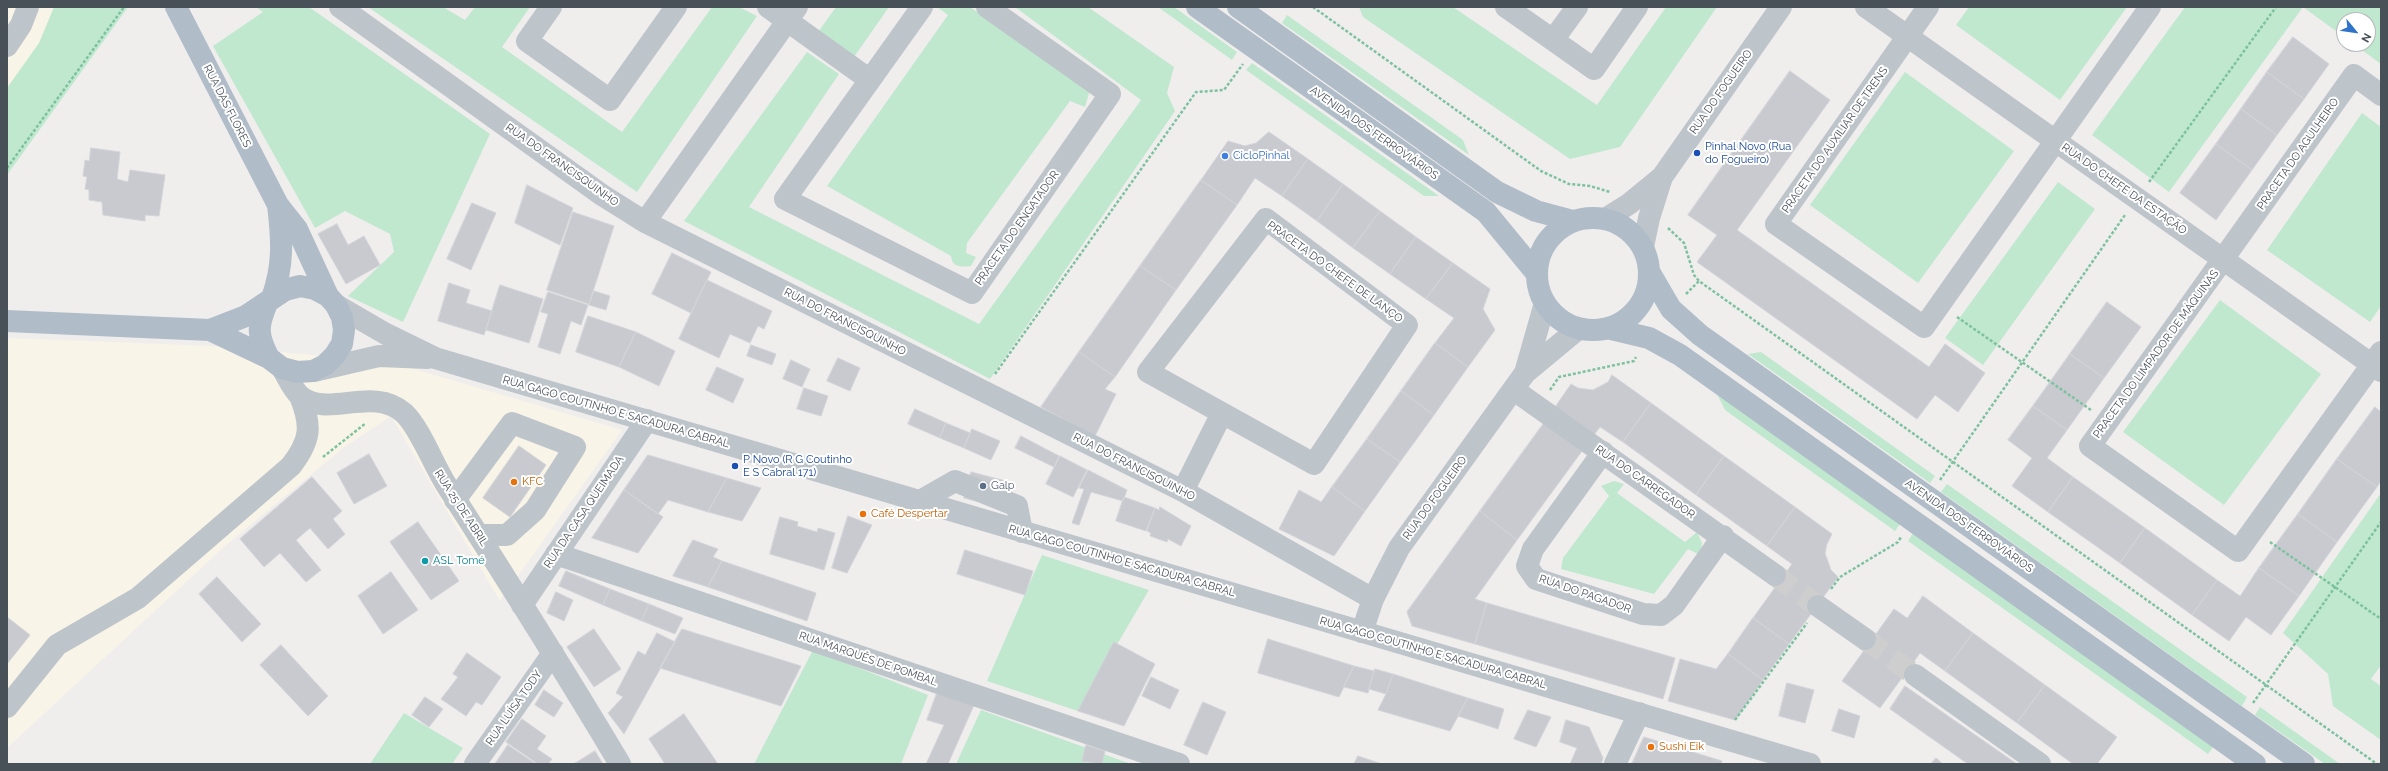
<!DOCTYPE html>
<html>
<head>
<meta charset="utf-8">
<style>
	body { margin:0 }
	#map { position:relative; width:2388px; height:771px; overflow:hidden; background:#f0eded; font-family:Raleway,sans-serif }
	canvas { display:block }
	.frame { position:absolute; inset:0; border:8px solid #485158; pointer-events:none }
	.north { position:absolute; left:2336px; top:12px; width:40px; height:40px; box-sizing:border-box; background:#fff; border:1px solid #b6b9bc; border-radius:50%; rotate:119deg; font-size:11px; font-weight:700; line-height:16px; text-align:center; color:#485158 }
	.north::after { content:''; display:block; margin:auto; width:14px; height:18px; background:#2f74c8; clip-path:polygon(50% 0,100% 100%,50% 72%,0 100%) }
</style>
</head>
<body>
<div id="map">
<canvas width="2388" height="771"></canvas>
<div class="frame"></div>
<div class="north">N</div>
</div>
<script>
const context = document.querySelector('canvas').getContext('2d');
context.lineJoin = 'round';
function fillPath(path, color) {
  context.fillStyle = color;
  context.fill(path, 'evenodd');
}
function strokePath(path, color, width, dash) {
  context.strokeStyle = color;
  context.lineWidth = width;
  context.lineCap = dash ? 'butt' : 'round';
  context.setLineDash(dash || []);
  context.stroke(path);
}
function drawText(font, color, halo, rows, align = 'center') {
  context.font = font + ' Raleway,sans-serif';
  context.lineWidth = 4;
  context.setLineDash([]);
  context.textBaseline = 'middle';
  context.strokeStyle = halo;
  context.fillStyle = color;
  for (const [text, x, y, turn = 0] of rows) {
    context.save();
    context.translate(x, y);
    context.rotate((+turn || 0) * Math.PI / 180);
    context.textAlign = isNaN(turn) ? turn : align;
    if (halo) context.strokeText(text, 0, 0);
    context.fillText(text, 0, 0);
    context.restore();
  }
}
fillPath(new Path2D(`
	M7,7H68L7,88Z
	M7,338L213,346L390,362L622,430L500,601L391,416L343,448L225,546L7,748Z`), '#f9f4e8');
fillPath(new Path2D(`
	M54,7H128L7,175V88L39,43Z
	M256,7H309L490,134L403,322L348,296L394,252L390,234L345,211L315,228L213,46L263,12Z
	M368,7H443L465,20L475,7H530L502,47L622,132L712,7H739L757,16L637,192Z
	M836,7H889L854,57L816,35Z
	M937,7H970L1090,90L1085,107L1070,101L967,243L966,253L976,257L971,266C962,267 952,268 951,256L827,186L948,15Z
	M1015,7H1088L1174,67L1167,93L1175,111L990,379L684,221L807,52L839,74L749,207L979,324L1141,100Z
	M1158,7H1174L1237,52L1232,60Z
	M1359,7H1453L1597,105L1666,7H1717L1620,147L1570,159L1363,17Z
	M1969,7H2127L2060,100L1956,25Z
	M2185,7H2381V64L2354,44H2368V20H2344V37L2303,7L2169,192L2092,135Z
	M1287,15L1463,140L1469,155L1282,23Z
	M1252,63L1439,196H1424L1246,70Z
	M1905,72L2014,151L1918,283L1810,205Z
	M2362,113L2381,127V306L2370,322L2267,250Z
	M2058,182L2095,209L1983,365L1945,338Z
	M2220,300L2321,374L2224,505L2123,432Z
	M1761,352L1935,476L1930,483L1748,354Z
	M1717,394L1900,524L1895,531L1725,410Z
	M1614,481L1624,484L1617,493L1685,542L1697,532L1702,543L1700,555L1688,549L1654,594L1561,569L1563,558L1609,496L1601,486Z
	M1947,484L2247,697L2242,706L1941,492Z
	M2381,493V665L2371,679L2381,686V740L2333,706L2328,674L2283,633Z
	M1913,533L2214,746L2208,754L1908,541Z
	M1042,555L1149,590L1078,711L987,681Z
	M813,650L928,695L901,764H754Z
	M2260,707L2340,764H2325L2255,715Z
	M981,710L1131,764H956Z
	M404,713L463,748L452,764H370Z`), '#c0e8cf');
const building = new Path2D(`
	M2293,37L2329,64L2304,99L2267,72Z
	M1790,71L1830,100L1737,230L1929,367L1945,344L1985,373L1958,412L1935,395L1917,419L1697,262L1717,235L1688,215Z
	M2267,72L2304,99L2277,135L2241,109Z
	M2241,109L2277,135L2252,170L2216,144Z
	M1269,132L1308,159L1282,196L1255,178L1237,205L1201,180L1228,141L1245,146L1256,143Z
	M2216,144L2252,170L2216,220L2180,193Z
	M91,148L120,152L117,179L128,182L130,170L165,175L159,216L145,215V221L103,215L102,202L89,200V190L85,189L87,177L83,176L85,160L89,161Z
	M1308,159L1343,184L1317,221L1282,196Z
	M1201,180L1237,205L1176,290L1140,266Z
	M1343,184L1380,211L1353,248L1317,221Z
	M527,185L573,208L560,245L515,223Z
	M472,203L496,213L471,270L447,259Z
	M1380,211L1416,237L1390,274L1353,248Z
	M573,212L614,226L589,304L547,290Z
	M337,224L348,245L364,236L380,265L346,284L318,234Z
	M1416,237L1453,263L1426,299L1390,274Z
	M672,253L711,272L691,313L652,294Z
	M1453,263L1490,289L1483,309L1495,330L1468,367L1435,343L1454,318L1426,299Z
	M1140,266L1176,290L1115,377L1079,352Z
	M707,280L772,311L764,329L758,326L750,343L730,334L719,358L679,339Z
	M449,283L470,290L466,303L492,311L484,335L438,321Z
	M500,285L543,299L529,343L486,330Z
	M594,291L610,296L606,310L589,305Z
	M548,292L588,305L581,325L571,321L560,354L538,347L548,314L541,312Z
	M2107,302L2141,327L2104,378L2070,354Z
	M588,316L636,332L619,367L576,352Z
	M636,332L675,351L659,386L619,367Z
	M1435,343L1468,367L1434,415L1401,391Z
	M751,345L776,354L772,365L747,356Z
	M1079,352L1115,377L1105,389L1116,394L1095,436L1041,407Z
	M2070,354L2104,378L2067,430L2033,406Z
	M838,358L860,368L850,391L827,381Z
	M791,360L810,369L802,387L783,379Z
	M717,367L744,379L733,403L706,390Z
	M1612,375L1651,403L1623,442L1600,427L1582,451L1544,423L1571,384L1578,388L1593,390L1608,382Z
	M804,388L828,396L821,416L797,409Z
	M1401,391L1434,415L1400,462L1367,439Z
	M1651,403L1724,456L1696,495L1623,442Z
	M2033,406L2067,430L2047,458L2073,477L2048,512L2012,486L2032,458L2008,440Z
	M2375,407L2381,412V481L2377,487L2337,459Z
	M915,409L946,423L940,438L908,424Z
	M946,423L970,433L964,448L940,438Z
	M1544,423L1582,451L1517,540L1480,511Z
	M972,429L1000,441L991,460L964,448Z
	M1021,436L1059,456L1054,467L1015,448Z
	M1367,439L1400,462L1365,511L1332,487Z
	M519,446L546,465L510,517L483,498Z
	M369,454L387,486L354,504L337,473Z
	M648,455L727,478L708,512L668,500L658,514L624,490Z
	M1060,456L1087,470L1073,497L1046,484Z
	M1724,456L1795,507L1767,546L1696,495Z
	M2337,459L2377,487L2337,542L2298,514Z
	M1088,470L1127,490L1123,501L1091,492L1079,525L1072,523L1084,489L1079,488Z
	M971,472L1006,481L999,507L964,498Z
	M312,477L342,511L333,519L345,534L328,549L310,528L296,540L321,570L306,582L280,553L264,567L240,539Z
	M2073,477L2145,528L2120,563L2048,512Z
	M727,478L761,488L742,521L708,512Z
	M1332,487L1365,511L1334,556L1279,529L1299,490L1321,502Z
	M624,490L663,517L638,553L592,538Z
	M1124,497L1155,508L1146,531L1116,521Z
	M1160,507L1191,526L1181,546L1168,539L1167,542L1150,536L1151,533L1147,531L1155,508L1159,510Z
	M1795,507L1832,534L1827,544L1825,553L1831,570L1838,577L1789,644L1753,618L1792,564L1767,546Z
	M1480,511L1517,540L1475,599L1487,603L1475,644L1412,626L1407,612Z
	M2298,514L2337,542L2299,596L2259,568Z
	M848,516L872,525L847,573L832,568Z
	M780,517L798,522L797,526L817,532L818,528L835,533L824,570L770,554Z
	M418,522L459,581L431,600L390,542Z
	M2145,528L2217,580L2192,615L2120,563Z
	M693,540L718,549L713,557L722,561L708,587L673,576Z
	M965,550L1033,571L1025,595L957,574Z
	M722,561L816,593L807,621L708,587Z
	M2259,568L2299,596L2271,635L2246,617L2229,641L2192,615L2217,580L2240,596Z
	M566,571L610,589L603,605L559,586Z
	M391,572L418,610L383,634L358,596Z
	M217,577L261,624L242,642L199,594Z
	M610,589L649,604L642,621L603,605Z
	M556,592L573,600L564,621L547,613Z
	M1923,596L1973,633L1945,671L1920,653L1880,708L1842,681L1894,609L1907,618Z
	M1487,603L1675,658L1663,699L1475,644Z
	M649,604L683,618L675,634L642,621Z
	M7,617L30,635L7,664Z
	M1753,618L1789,644L1763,680L1728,654Z
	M594,629L621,669L594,687L567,647Z
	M682,629L801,666L781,706L660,668Z
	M657,633L675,642L624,734L608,713L623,697L616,693L638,651L645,655Z
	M1973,633L2045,685L2017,723L1945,671Z
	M1268,639L1354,666L1339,697L1258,673Z
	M1114,642L1155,664L1124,726L1078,711Z
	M281,645L328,696L308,716L260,665Z
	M467,653L501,677L482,705L476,702L466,716L441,699L458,677L453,674Z
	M1728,654L1763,680L1735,720L1668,701L1680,659L1716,669Z
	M1354,666L1374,671L1368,693L1344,687Z
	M1375,669L1393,674L1386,694L1369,689Z
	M1393,674L1468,698L1450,731L1378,710L1386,694Z
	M1151,677L1179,690L1170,709L1142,696Z
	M1787,683L1814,690L1805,723L1779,716Z
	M2045,685L2117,737L2097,764H2073L2017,723Z
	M1905,686L2017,764H1968L1890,709Z
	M544,690L563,703L554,717L535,705Z
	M937,693L974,705L948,764H926L944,725L927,720Z
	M425,697L443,709L429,727L412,715Z
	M1468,698L1504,709L1498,729L1458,716Z
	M1203,702L1226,712L1207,755L1184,745Z
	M1839,709L1860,716L1854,738L1832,731Z
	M1528,710L1551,717L1536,747L1514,739Z
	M684,714L718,764H665L649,739Z
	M522,719L546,736L537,749L552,759L548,764H538L506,742Z
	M1566,720L1589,727L1603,758L1601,764H1570L1577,748L1560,742Z
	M1644,737L1722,761L1721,764H1632Z
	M508,745L536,764H495Z
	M1086,745L1105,751L1102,764L1082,761Z
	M595,751L603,764H574Z
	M1358,756L1382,764H1354Z
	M1936,758L1943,764H1931Z`);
fillPath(building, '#c9cacf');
strokePath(building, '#d2d4d8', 1);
strokePath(new Path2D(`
	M1775,575L1818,606
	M1865,639L1915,675`), '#cececf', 22, [22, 11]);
strokePath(new Path2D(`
	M1313,7L1541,171L1569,184L1590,186L1610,192
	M7,168L124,7
	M2149,182L2276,7
	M1668,228L1684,243L1694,275L1699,281L2377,764
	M1686,294L1699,281
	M1957,317L2091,410
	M995,374L1196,92L1224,90L1243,64
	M1550,390L1559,377L1634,361L1636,357
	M323,457L366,423
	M1940,480L2125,215
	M2270,542L2381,619
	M1831,589L1840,577L1898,542L1901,537
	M2253,703L2381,522
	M1735,720L1807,623`), '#7dc29f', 2.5, [3, 2]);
strokePath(new Path2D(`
	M340,7L602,195L645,222L1183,491L1373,599
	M551,7L527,41L610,100L676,7
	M768,7L870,80
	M922,7L785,199L972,293L1110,94L987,7
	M1506,7L1553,40
	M1577,7L1553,40L1594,69L1637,7
	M1866,7L2381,371
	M1928,7L1776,224L1924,327L2150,7
	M7,46L21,25L28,7
	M2381,95L2354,75L2090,446L2238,551L2381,352
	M1266,219L1407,325L1314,464L1148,372Z
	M1605,219L1629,204L1662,177L1781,7
	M645,222L797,7
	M1643,247L1649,218L1662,177
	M336,305L386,334L435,358L1810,764
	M282,368C287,376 292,389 300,396C328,419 372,385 404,413C420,428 434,466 447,486C506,578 564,670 620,764
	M314,371L379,356L428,358
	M1525,373L1545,303
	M1514,390L1775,575
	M1603,452L1533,549L1527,566L1536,579L1643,614L1661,615L1674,605L1723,536
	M1183,491L1222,413
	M455,500L512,423L575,447L535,510L507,535H478
	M920,501L955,481L1017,506L1022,532
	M556,554L1179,764
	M522,605L647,420
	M1818,606L1865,639
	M1362,632L1373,599L1399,548L1525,373L1578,329
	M1915,675L2040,764
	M7,707L57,645L138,598L291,466C311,440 312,426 300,396
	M475,764L553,653
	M1615,764L1639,713`), '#bdc5cb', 22);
strokePath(new Path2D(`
	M176,7L278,205L297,229L328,296
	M1197,7L1486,212L1537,274
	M1238,7L1497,192L1536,211L1573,221
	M1537 274a56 56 0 1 1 112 0a56 56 0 1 1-112 0Z
	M1650,273L1671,309L1700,335L2304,764
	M272,298C284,265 282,239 278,205
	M267,303C257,327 257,335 269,358
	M7,321L210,330L269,358L282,368L297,372L313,371L325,365L335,355L342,344L344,330L342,317L336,305L328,296L315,289L300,286L285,290L246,316L210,330
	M1607,328L1649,338L1680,355L2255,764`), '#b0bdc9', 22);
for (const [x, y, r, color] of [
	[1697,153,4,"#1a4fb4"],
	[1225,156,4,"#3f7fe0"],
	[735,466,4,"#1a4fb4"],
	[514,482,4,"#e8710a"],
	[983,486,4,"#5c6f8a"],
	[863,514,4,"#e8710a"],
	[425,561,4,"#0f9aa8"],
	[1651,747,4,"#e8710a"]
]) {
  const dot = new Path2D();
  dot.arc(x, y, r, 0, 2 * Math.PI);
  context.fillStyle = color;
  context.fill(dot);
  strokePath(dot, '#fff', 1.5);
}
drawText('11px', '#485158', '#fff', [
	["RUA DO FOGUEIRO",1721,92,-55],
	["RUA DAS FLORES",227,106,63],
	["AVENIDA DOS FERROVIÁRIOS",1374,133,35],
	["PRACETA DO AUXILIAR DE TRENS",1835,140,-55],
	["PRACETA DO AGULHEIRO",2298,154,-55],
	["RUA DO FRANCISQUINHO",562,165,35],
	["RUA DO CHEFE DA ESTAÇÃO",2124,189,35],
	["PRACETA DO ENGATADOR",1017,228,-55],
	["PRACETA DO CHEFE DE LANÇO",1335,272,36],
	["RUA DO FRANCISQUINHO",845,322,27],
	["PRACETA DO LIMPADOR DE MÁQUINAS",2156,354,-54],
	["RUA GAGO COUTINHO E SACADURA CABRAL",616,412,16],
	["RUA DO FRANCISQUINHO",1134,467,27],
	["RUA DO CARREGADOR",1645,482,35],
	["RUA DO FOGUEIRO",1435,498,-54],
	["RUA 25 DE ABRIL",461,508,57],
	["RUA DA CASA QUEIMADA",584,512,-56],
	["AVENIDA DOS FERROVIÁRIOS",1969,526,35],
	["RUA GAGO COUTINHO E SACADURA CABRAL",1122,561,16],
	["RUA DO PAGADOR",1585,594,19],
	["RUA GAGO COUTINHO E SACADURA CABRAL",1433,653,16],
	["RUA MARQUÊS DE POMBAL",868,659,19],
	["RUA LUÍSA TODY",514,708,-55]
]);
drawText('11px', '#164399', '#fff', [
	["Pinhal Novo (Rua",1705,147],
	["do Fogueiro)",1705,160],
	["P Novo (R G Coutinho",743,460],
	["E S Cabral 171)",743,473]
], 'left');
drawText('11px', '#366cbe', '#fff', [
	["CicloPinhal",1233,156]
], 'left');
drawText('11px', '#c56008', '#fff', [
	["KFC",522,482],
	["Café Despertar",871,514],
	["Sushi Eik",1659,747]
], 'left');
drawText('11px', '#4e5e75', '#fff', [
	["Galp",991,486]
], 'left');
drawText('11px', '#0d838f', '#fff', [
	["ASL Tomé",433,561]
], 'left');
</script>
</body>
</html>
